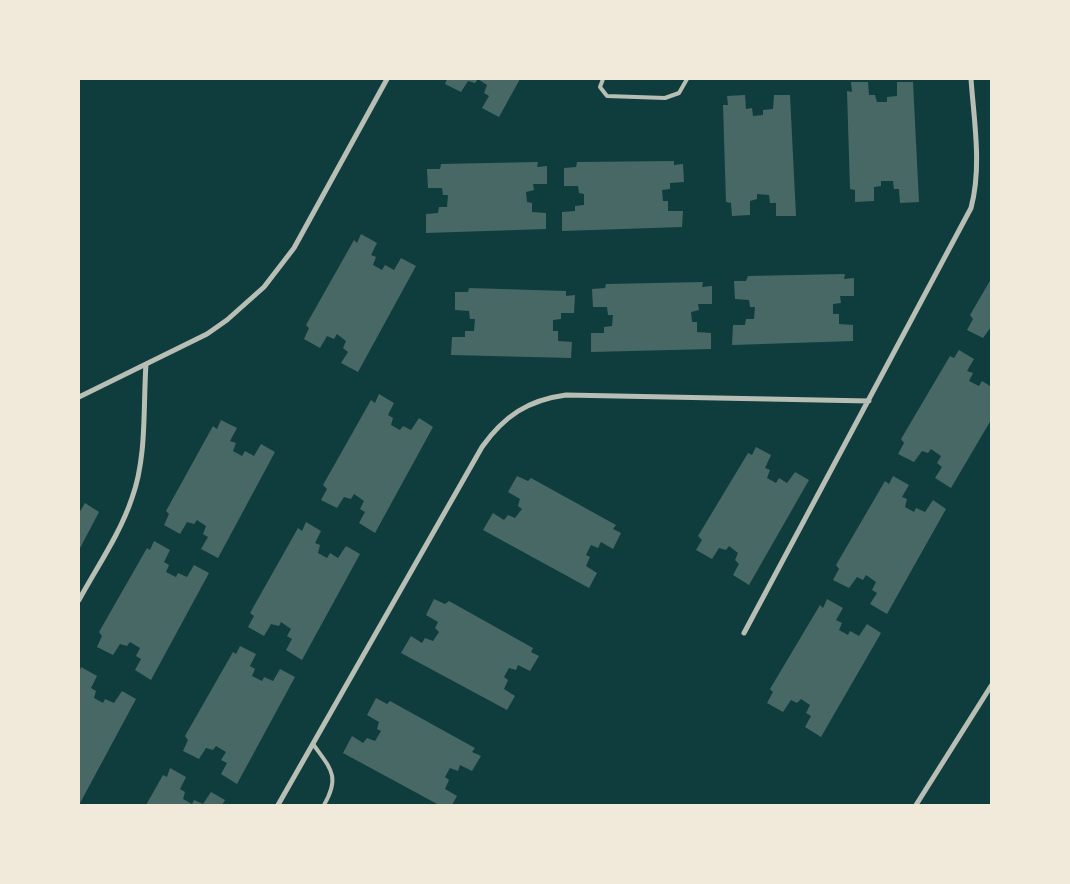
<!DOCTYPE html>
<html>
<head>
<meta charset="utf-8">
<style>
	body { margin:0 }
	#map { position:relative; width:1070px; height:884px; overflow:hidden; background:#0f3d3e; font-family:"Alegreya Sans",sans-serif }
	canvas { display:block }
	.frame { position:absolute; inset:0; border:80px solid #f1e9da; pointer-events:none }
</style>
</head>
<body>
<div id="map">
<canvas width="1070" height="884"></canvas>
<div class="frame"></div>
</div>
<script>
const context = document.querySelector('canvas').getContext('2d');
context.lineJoin = 'round';
function fillPath(path, color) {
  context.fillStyle = color;
  context.fill(path, 'evenodd');
}
function strokePath(path, color, width, dash) {
  context.strokeStyle = color;
  context.lineWidth = width;
  context.lineCap = dash ? 'butt' : 'round';
  context.setLineDash(dash || []);
  context.stroke(path);
}
fillPath(new Path2D(`
	M447,79H520L499,117L482,108L489,96L484,93L487,85L478,79L475,83L468,81L461,92L445,84Z
	M851,82H868L869,95H875L877,102H887V97L897,96V82H913L919,202L900,203L899,189H894L893,181H881V186L874,187V201L855,202V190L850,189L847,91L852,92Z
	M745,95L746,109L752,108L753,116L763,115V110L773,109L774,95H790L796,216H776V203H770L769,195L757,194V199L750,201V215L732,216L731,203L726,202L723,105H728L727,96Z
	M674,161V165L683,164L684,182L670,183V189L662,190L663,201H668V211H683L682,227L562,231V212L575,211V206L584,205V194L579,193L578,186H564V168L576,167L577,162Z
	M538,162L537,167L547,166V184H533L534,190L526,192L527,202L532,203V212L546,213V229L426,233V214L438,213L439,207H447L448,195H443L442,188H428L427,169H440L441,164Z
	M361,234L377,243L371,255L376,257L373,265L382,270L385,265L394,270L401,258L416,266L358,372L341,363L348,352L343,348L346,341L337,334L334,339L327,336L320,348L304,339L309,328L306,325L354,240L357,243Z
	M845,274L844,279L854,278V296H840L841,303L833,304V314H839V324L853,325V341L732,345L733,325H745L746,319H754L755,307H750L749,300L735,299L734,281H746L748,276Z
	M991,279V327L983,338L967,330L973,319L970,315Z
	M703,282L702,287L712,286V304H698L699,310L691,312L692,322H697V332L711,333V349L591,352V333H604V327L612,326L613,315H608L607,307H593L592,289L605,288L606,284Z
	M469,288L566,291V296L575,295L574,313H561V319L553,320V331H558V341L572,342L571,358L451,355L452,337H465V331H474L475,319H470L469,311L455,310V292H468Z
	M959,350L974,359L967,371L973,373L969,381L979,386L982,381L990,386L991,384V420L951,488L935,478L942,467L937,463L941,456L931,449L928,453L922,451L914,462L898,454L904,443L901,439L950,356L954,358Z
	M379,394L394,403L388,415L393,418L391,425L400,430L403,426L411,430L419,418L433,427L375,533L359,523L365,512L360,509L364,501L354,494L351,499L344,497L337,508L321,500L327,489L323,485L371,400L375,403Z
	M221,420L237,428L230,441L236,443L233,451L242,456L245,451L254,456L261,444L275,452L218,558L201,549L208,537L203,534L206,526L197,520L194,524L187,522L180,534L164,525L169,514L166,511L213,426L217,429Z
	M756,447L771,455L765,468L770,470L767,478L776,483L779,478L787,483L795,472L809,480L749,585L733,575L739,564L735,560L738,553L729,546L726,550L719,548L712,559L696,550L702,540L698,536L748,453L752,455Z
	M517,476L528,481L531,478L616,525L613,529L621,533L613,549L601,542L598,548L591,545L586,555L590,557L586,566L597,573L589,588L483,530L493,513L504,520L508,515L515,518L522,509L518,506L520,499L508,492Z
	M893,476L909,485L902,497L907,499L905,507L914,512L916,508L925,512L933,500L946,509L887,614L870,604L877,593L872,590L876,582L866,575L863,580L857,577L849,588L833,580L839,569L836,565L885,481L889,484Z
	M85,503L99,512L79,550V513Z
	M306,522L321,531L315,543L320,545L318,553L327,558L330,553L338,558L346,546L360,554L302,660L286,650L292,639L287,636L291,629L281,622L279,626L271,624L264,636L248,627L254,616L250,613L298,528L302,531Z
	M154,541L170,550L164,562L169,565L166,572L176,577L178,573L187,577L194,565L209,573L151,680L135,670L141,659L136,656L140,648L130,642L127,646L120,644L113,655L97,647L102,636L99,632L147,548L150,550Z
	M434,599L445,604L449,601L533,648L531,652L539,656L530,671L518,665L516,670L509,668L504,677L508,680L504,689L515,696L507,710L401,653L411,636L422,643L425,638L433,641L439,632L435,628L438,622L426,615Z
	M827,599L843,608L836,620L842,623L839,630L848,635L850,631L859,636L867,624L881,633L821,737L805,727L811,716L806,713L810,705L801,699L797,703L791,700L783,712L767,703L773,692L770,689L820,605L823,608Z
	M240,646L256,654L250,666L255,669L252,676L262,681L264,677L273,681L280,669L295,677L237,784L221,774L227,763L221,760L226,752L216,746L213,750L206,748L199,759L183,751L188,740L185,736L233,652L236,654Z
	M81,667L97,676L91,688L96,691L94,698L103,703L105,699L114,703L122,691L136,699L79,805V673Z
	M376,698L387,704L390,701L475,748L472,752L481,756L472,771L460,765L458,771L450,768L445,777L449,780L445,789L457,796L452,805H439L343,753L352,736L363,743L367,738L375,741L381,731L377,729L379,722L367,715Z
	M170,768L186,777L180,789L185,792L183,799L192,804L194,800L203,804L211,792L225,800L222,805H146L163,775L167,777Z`), '#486865');
strokePath(new Path2D(`
	M603,79L600,87L607,96L665,98L679,93L687,79
	M313,744C330,768 341,776 324,805`), '#b8beb3', 4);
strokePath(new Path2D(`
	M79,397L207,334L227,320L264,287L294,248L387,79
	M79,600C97,567 120,534 132,498C147,457 143,408 146,364
	M744,633L971,208C982,167 974,121 971,79
	M278,805L482,447C504,416 528,400 566,395L869,401
	M916,805L991,686`), '#b8beb3', 5);
</script>
</body>
</html>
